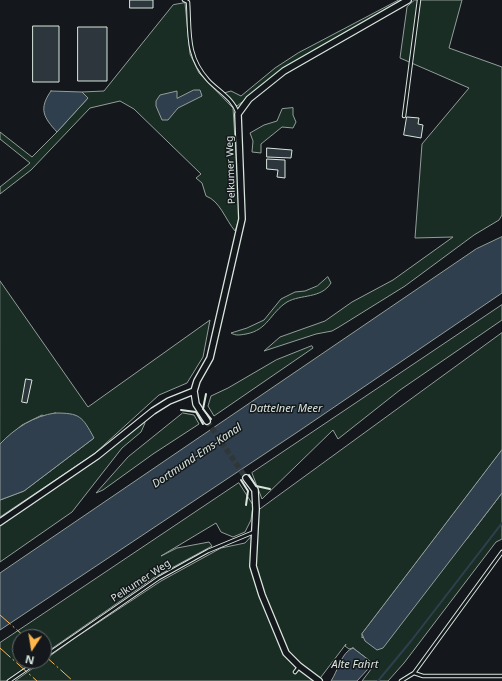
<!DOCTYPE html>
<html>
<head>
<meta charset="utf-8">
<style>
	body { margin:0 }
	#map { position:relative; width:502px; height:681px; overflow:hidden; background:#14181c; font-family:"Noto Sans",sans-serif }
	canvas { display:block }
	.north { position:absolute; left:12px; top:629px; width:40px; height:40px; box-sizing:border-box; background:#14181c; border:1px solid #626a69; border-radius:50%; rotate:192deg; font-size:11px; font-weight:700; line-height:16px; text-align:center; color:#d8e6dc }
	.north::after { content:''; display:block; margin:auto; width:14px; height:18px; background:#ffb74d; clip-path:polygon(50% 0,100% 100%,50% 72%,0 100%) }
</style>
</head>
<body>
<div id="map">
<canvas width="502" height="681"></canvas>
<div class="north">N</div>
</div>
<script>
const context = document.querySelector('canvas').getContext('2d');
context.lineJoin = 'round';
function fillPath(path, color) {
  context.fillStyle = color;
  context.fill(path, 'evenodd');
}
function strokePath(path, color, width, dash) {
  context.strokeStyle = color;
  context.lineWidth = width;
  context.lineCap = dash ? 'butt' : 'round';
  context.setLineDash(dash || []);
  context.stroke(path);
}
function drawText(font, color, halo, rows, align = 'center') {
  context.font = font + ' "Noto Sans",sans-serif';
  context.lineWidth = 3;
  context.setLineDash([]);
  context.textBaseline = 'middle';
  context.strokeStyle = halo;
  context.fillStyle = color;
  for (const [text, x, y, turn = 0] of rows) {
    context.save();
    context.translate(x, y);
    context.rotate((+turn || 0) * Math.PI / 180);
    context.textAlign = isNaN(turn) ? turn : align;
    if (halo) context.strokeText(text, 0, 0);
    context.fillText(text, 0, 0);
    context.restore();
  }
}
const green = new Path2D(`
	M399,0H404L294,62L237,106L224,93L231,91L241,96L275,68L298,53Z
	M415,0H462L449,48L502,67V215L499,220L474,235L405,286L339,327L332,331L316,334L264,351L280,337L325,321L352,302L393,280L453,237L415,238L422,144L469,88L400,58L407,7Z
	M185,3L190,54L199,73L233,108L240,217L235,231C225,219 220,201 206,196L202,183L196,178L201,174L134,109L120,101L90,108L31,170L0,194V187L30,163L0,139V132L32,157L57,132L88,98L82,92L104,91L173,5Z
	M293,108V115L296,122L293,128L282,127L261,144V153L252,152L253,141L250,133L264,125L277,121L282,109Z
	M328,277L331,283C321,299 301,294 287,302C270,313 268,330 246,334C240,335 236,336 231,333L247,328L264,320L281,299L295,292L305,291L317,286Z
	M0,281L88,407L210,320L203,357L187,383L159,395L94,454L0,517V500L24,491L94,438L42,415L22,425L0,444Z
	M502,305V320L400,390L338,439L333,430L262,499L252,473Z
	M502,333V450L362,634V638L466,540L502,493V539L496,542L404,663L388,681H362L375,664H370V661L353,648L349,649L345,646L346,644L318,681H15L75,638L161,581L221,548L245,543L257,530L259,510Z
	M312,346L313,348L214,416L208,406L211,396L228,388L276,360Z
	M183,413L194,415L199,424L153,454L103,490L96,493L128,457Z
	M144,421L145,423L141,432L122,448L72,512L0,562V524Z
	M239,483L253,505L251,520L245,532L233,537L221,532L216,523L161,556L177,548L209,542L212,546L155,577L44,654V637H20V661H35L6,681H0V643Z`);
fillPath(green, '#1a2d24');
strokePath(green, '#939e99', 1);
const water = new Path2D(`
	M194,90H200L202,96L178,108L168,120H162L156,106V101L160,95L177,91V98Z
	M51,91L82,92L88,98L57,132C44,118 38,109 51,91Z
	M502,237V293L299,431L0,630V573L476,249Z
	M55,413C80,413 82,416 94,438L24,491L0,500V444C15,428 34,416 55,413Z
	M502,450V493L383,648L377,650L365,641L362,634Z
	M353,648L370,661L368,669L357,681H331C338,671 341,652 353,648Z`);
fillPath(water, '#2f3f4d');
strokePath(water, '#939e99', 1);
strokePath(new Path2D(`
	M378,681L411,641L502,523`), '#2f3f4d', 2);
const building = new Path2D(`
	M130,0H153V8H130Z
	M33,26H59V82H33Z
	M78,27H107V81H78Z
	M407,117L419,118L418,124L423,125L421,138L404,135Z
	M267,148L292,150L291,158L267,157Z
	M267,159L285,160V178L277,177L278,170L267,169Z
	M26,379L32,380L27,403L22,402Z`);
fillPath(building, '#2c363c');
strokePath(building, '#d8e6dc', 1);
strokePath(new Path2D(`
	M207,421L246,478`), '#313739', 5.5, [5.5, 3]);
const lane = new Path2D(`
	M184,0L188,2C190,32 186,56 208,80C218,91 233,98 238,114
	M404,116L419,0
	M44,657L159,578L208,551L254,532
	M295,672L299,667
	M414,673L423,676H502
	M9,681L38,661
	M401,681L414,673L502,552`);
const street = new Path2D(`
	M207,421L196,404L194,391L197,381L210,358L242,219L238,114L249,99L284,71L408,0
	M246,478L255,490L256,509L253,566L262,595L286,653L299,666L319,681
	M0,522L97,456L153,411L169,401L194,391`);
strokePath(lane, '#d8e6dc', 4.5);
strokePath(street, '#d8e6dc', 8);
strokePath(lane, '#14181c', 2.5);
strokePath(street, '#14181c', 5.5);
strokePath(new Path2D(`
	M206,394L203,409L211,419
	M181,410L196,412L203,424
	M249,475L256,486L270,489
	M241,480L248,491L246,505`), '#d8e6dc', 2);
strokePath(new Path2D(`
	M0,615L25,637
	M0,648L37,681
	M44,655L73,681`), '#ffb74d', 1, [14, 3, 2, 3]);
drawText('10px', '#d8e6dc', '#14181c', [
	["Pelkumer Weg",231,170,-92],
	["Pelkumer Weg",141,581,-33]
]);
drawText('italic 11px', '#d8e6dc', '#14181c', [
	["Dattelner Meer",286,409],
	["Dortmund-Ems-Kanal",197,456,-34],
	["Alte Fahrt",355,665]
]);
</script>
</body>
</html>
